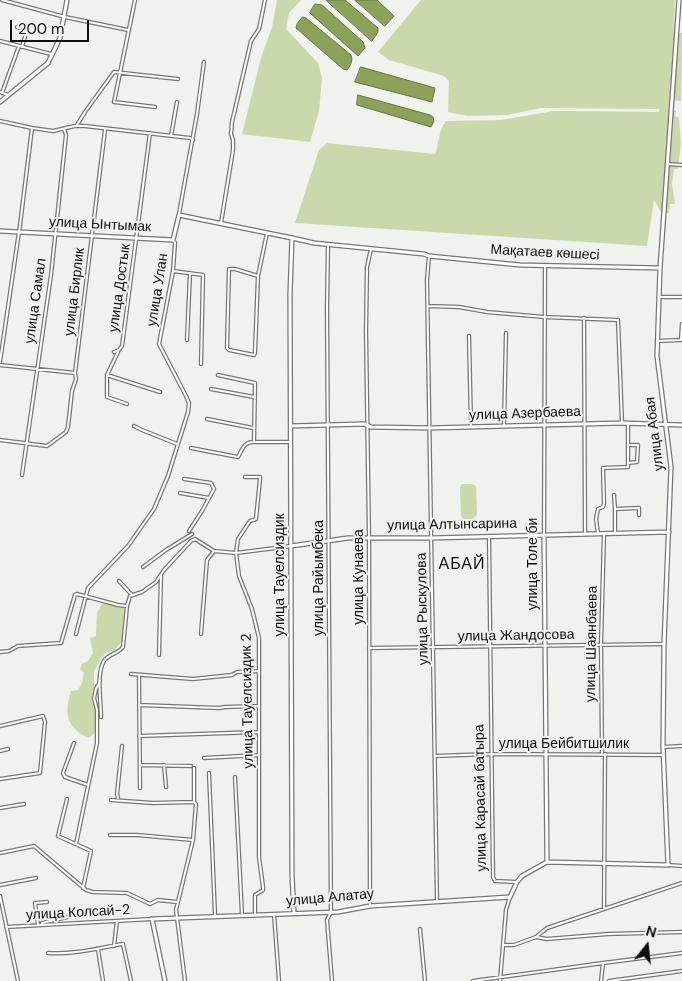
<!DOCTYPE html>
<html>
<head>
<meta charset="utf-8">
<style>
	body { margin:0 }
	#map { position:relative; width:682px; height:981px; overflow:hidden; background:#f0f2ed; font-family:"DM Sans",sans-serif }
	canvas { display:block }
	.north { position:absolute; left:622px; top:921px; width:50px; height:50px; -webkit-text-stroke:4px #f0f2ed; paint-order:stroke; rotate:16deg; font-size:14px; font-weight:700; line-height:20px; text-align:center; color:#0e0f0d }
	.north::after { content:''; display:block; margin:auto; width:18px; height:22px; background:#0e0f0d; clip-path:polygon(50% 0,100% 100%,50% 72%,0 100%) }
	.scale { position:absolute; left:10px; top:20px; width:79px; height:22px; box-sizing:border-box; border:2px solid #0e0f0d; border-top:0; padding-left:6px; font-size:15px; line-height:18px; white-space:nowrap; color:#0e0f0d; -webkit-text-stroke:4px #f0f2ed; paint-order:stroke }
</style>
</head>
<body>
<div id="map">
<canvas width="682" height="981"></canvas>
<div class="north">N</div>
<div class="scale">200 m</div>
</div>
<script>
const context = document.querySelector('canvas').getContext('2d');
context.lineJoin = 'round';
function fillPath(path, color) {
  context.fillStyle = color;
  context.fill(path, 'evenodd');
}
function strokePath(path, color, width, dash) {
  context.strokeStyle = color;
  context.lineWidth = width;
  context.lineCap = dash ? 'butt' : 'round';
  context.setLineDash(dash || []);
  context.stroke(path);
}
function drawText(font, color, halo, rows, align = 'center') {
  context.font = font + ' "DM Sans",sans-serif';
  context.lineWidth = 4;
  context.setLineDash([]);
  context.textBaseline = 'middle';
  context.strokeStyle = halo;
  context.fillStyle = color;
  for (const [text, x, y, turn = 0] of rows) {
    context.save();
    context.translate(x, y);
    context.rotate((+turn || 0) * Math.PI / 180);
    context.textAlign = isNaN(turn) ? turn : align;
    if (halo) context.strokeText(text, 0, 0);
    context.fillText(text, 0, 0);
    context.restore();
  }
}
fillPath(new Path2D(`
	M277,0H301L289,13L286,29L318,63L322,78L319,111L310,142L242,134L261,58L272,27Z
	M421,0H675L674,33H682L681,101L669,100L668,109L676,111L675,116L679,118L681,143L678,169H674L672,184L675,204H670L669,213L662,214L654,200L647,246L295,223L319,150L327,143L435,154L436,152C439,142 439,129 446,121L501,120L554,111H573L659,112V109L541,108L507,115L467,116L448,112L449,81L444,76L389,60L378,52Z
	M462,484H471L476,486L477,515L472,519H464L461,516L460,487Z
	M106,603L125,607L122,641L114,651L107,652L102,657L94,671V702L96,712V732L89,738C66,728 64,713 71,691L78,690L82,683L84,673L80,669L82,664L88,661L93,653L90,638L96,636L97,613L102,604Z`), '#c9d9ac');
const water = new Path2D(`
	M326,0H345L378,28V32L372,41Z
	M355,0H377L394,16L385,26Z
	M315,4L322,5L363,42L365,48L358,56L310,13Z
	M303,17L306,18L351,55C353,61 351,65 347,70L343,69L296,28L297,24Z
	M361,67L435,88L432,102L355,82Z
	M358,95L430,115L433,117L434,121L431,127L357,105Z`);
fillPath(water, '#8ba258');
strokePath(water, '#667642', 1);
const street = new Path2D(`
	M2,0L65,17L128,30
	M135,0L114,102L155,107
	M17,27L27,30L22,47
	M0,41L51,54
	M0,92L8,95
	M2,93L19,46
	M0,121L32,128L20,225L0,362
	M77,125L85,112L114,72L178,79
	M32,128L53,131L75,126H85L190,138L193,140
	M171,136L177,102
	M668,164L682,165
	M179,214L197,114L204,62
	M221,223L233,150V140L231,134L232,122L251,41L259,29L265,0
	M328,245L327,309L331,912L327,920L332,981
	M429,256L427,280L437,901
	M173,271L203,275L201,364
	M258,276L235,269H229L227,348L229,350L254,355L255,353L258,276L267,233
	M659,297H682
	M428,306L459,307L487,312L544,317L618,320L622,423
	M584,318L585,533
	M469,336L471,426
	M187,340L190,273
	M657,341L681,340L682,324
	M114,352L119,350L122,346L150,133
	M118,352L107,375L160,392
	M0,365L75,373
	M107,375V397L127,404
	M218,375L255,383L254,442H290
	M211,389L254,397
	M207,419L253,428
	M628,423V445
	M134,426L142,430L177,444
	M504,426L506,333
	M0,440L47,446L66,432L68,427L72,391L76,379L75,373L105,130
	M191,448L238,457C243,448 244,442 254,442
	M22,475L51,275L66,135L64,129
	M245,477H260V479L256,519L250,521L238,539L236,553L239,576L252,609L259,638V857L263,887V890L255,895V915
	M184,479L211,483L214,489L202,511L189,531
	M180,493L209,498
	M614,495L615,509L639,508V515
	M598,533L596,519L598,509L603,507L604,503L603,468L628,467V445H638L637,462L628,463
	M615,533V509
	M544,535L545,265
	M489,536L493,877L495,881L516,882
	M143,567L166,550L192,534
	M119,581L132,595
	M76,634L88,588L128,546L154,509L168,476L188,412L189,403L186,396L159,344L173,271L175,243L174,241
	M201,634L207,560L214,551
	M369,648L664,644
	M0,652L9,651L18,646L61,643L75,595L77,594L118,605L127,606
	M159,655L161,575
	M131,674L193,679L232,675L237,672L259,671
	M139,675L140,788
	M139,705L219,708L225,707L259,706
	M101,717C101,702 96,674 104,661C108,654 118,654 123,647L127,606L130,596L142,592L156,582L164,570L191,541L195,539L214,551L236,553L291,546
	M0,726L43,716L45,722L40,773L0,779
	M139,736L259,732
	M74,743L63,773L65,777L88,785
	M663,747L682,746
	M0,751L8,749
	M602,754L601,644L604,534
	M435,756L491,754L663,755
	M204,758L259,755
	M140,765L191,766
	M164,765L166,787
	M209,773L215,915
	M235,777L242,915
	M118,798L117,794L122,746
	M67,799L58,836L91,851L83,888
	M111,800L153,803L194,802L196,804L193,840L176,910L185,981
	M194,802V768
	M0,808L24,804
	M110,835H137L193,840
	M76,844L97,743V710L94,698L96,689L100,681
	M0,853L34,846L86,890L93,892L127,893L150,904L158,900L177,902
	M668,865L682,866
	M0,885L36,878
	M0,896L18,981
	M370,906L369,537L366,331L367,267L371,249
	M604,909L605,754
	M274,914L279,981
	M42,923L67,917
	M38,925L35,903L47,902
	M6,927L152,919
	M420,929L425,981
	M536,937L547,928L682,883
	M503,945H514L536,937L547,939L608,934L682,932
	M114,946L117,921
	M98,949L103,981
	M48,953C73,955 98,948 123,944L131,981
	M473,981L603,963
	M500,981L506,910L510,897
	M601,981L603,963L682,953
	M609,981L682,971`);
const secondary = new Path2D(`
	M0,102L48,63L60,38L67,0
	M0,231L173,240L179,215L292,238L314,243L424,254L429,256L520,265L660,268
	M292,238L290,294L292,876L294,913
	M291,426L364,424L371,427L430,428L622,423L682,425
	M544,535L547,862
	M291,546L348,538H432L669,532
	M165,981L152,919L338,912L370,906L510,897L517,882L522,876L547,862L668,865L663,747L664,644L671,467L657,356L660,268L679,0`);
strokePath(street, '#767773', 4.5);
strokePath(secondary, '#767773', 5.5);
strokePath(street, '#fff', 2);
strokePath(secondary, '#fff', 3);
drawText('14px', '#0e0f0d', '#f0f2ed', [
	["улица Ынтымак",100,225,3],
	["Мақатаев көшесі",545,253,3],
	["улица Достык",120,288,-82],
	["улица Улан",158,290,-81],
	["улица Бирлик",75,292,-83],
	["улица Самал",36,301,-82],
	["улица Азербаева",525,414,-2],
	["улица Абая",655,434,-97],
	["улица Алтынсарина",452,525,-1],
	["улица Толе би",533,564,-90],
	["улица Тауелсиздик",280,575,-90],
	["улица Кунаева",359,577,-90],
	["улица Райымбека",319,578,-90],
	["улица Рыскулова",423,609,-91],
	["улица Жандосова",516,636,-1],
	["улица Шаянбаева",592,644,-89],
	["улица Тауелсиздик 2",248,701,-91],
	["улица Бейбитшилик",564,744],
	["улица Карасай батыра",481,798,-91],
	["улица Алатау",330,898,-5],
	["улица Колсай-2",78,913,-3]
]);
context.letterSpacing = '1px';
drawText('16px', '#0e0f0d', '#f0f2ed', [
	["АБАЙ",462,565]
]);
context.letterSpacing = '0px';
</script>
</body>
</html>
